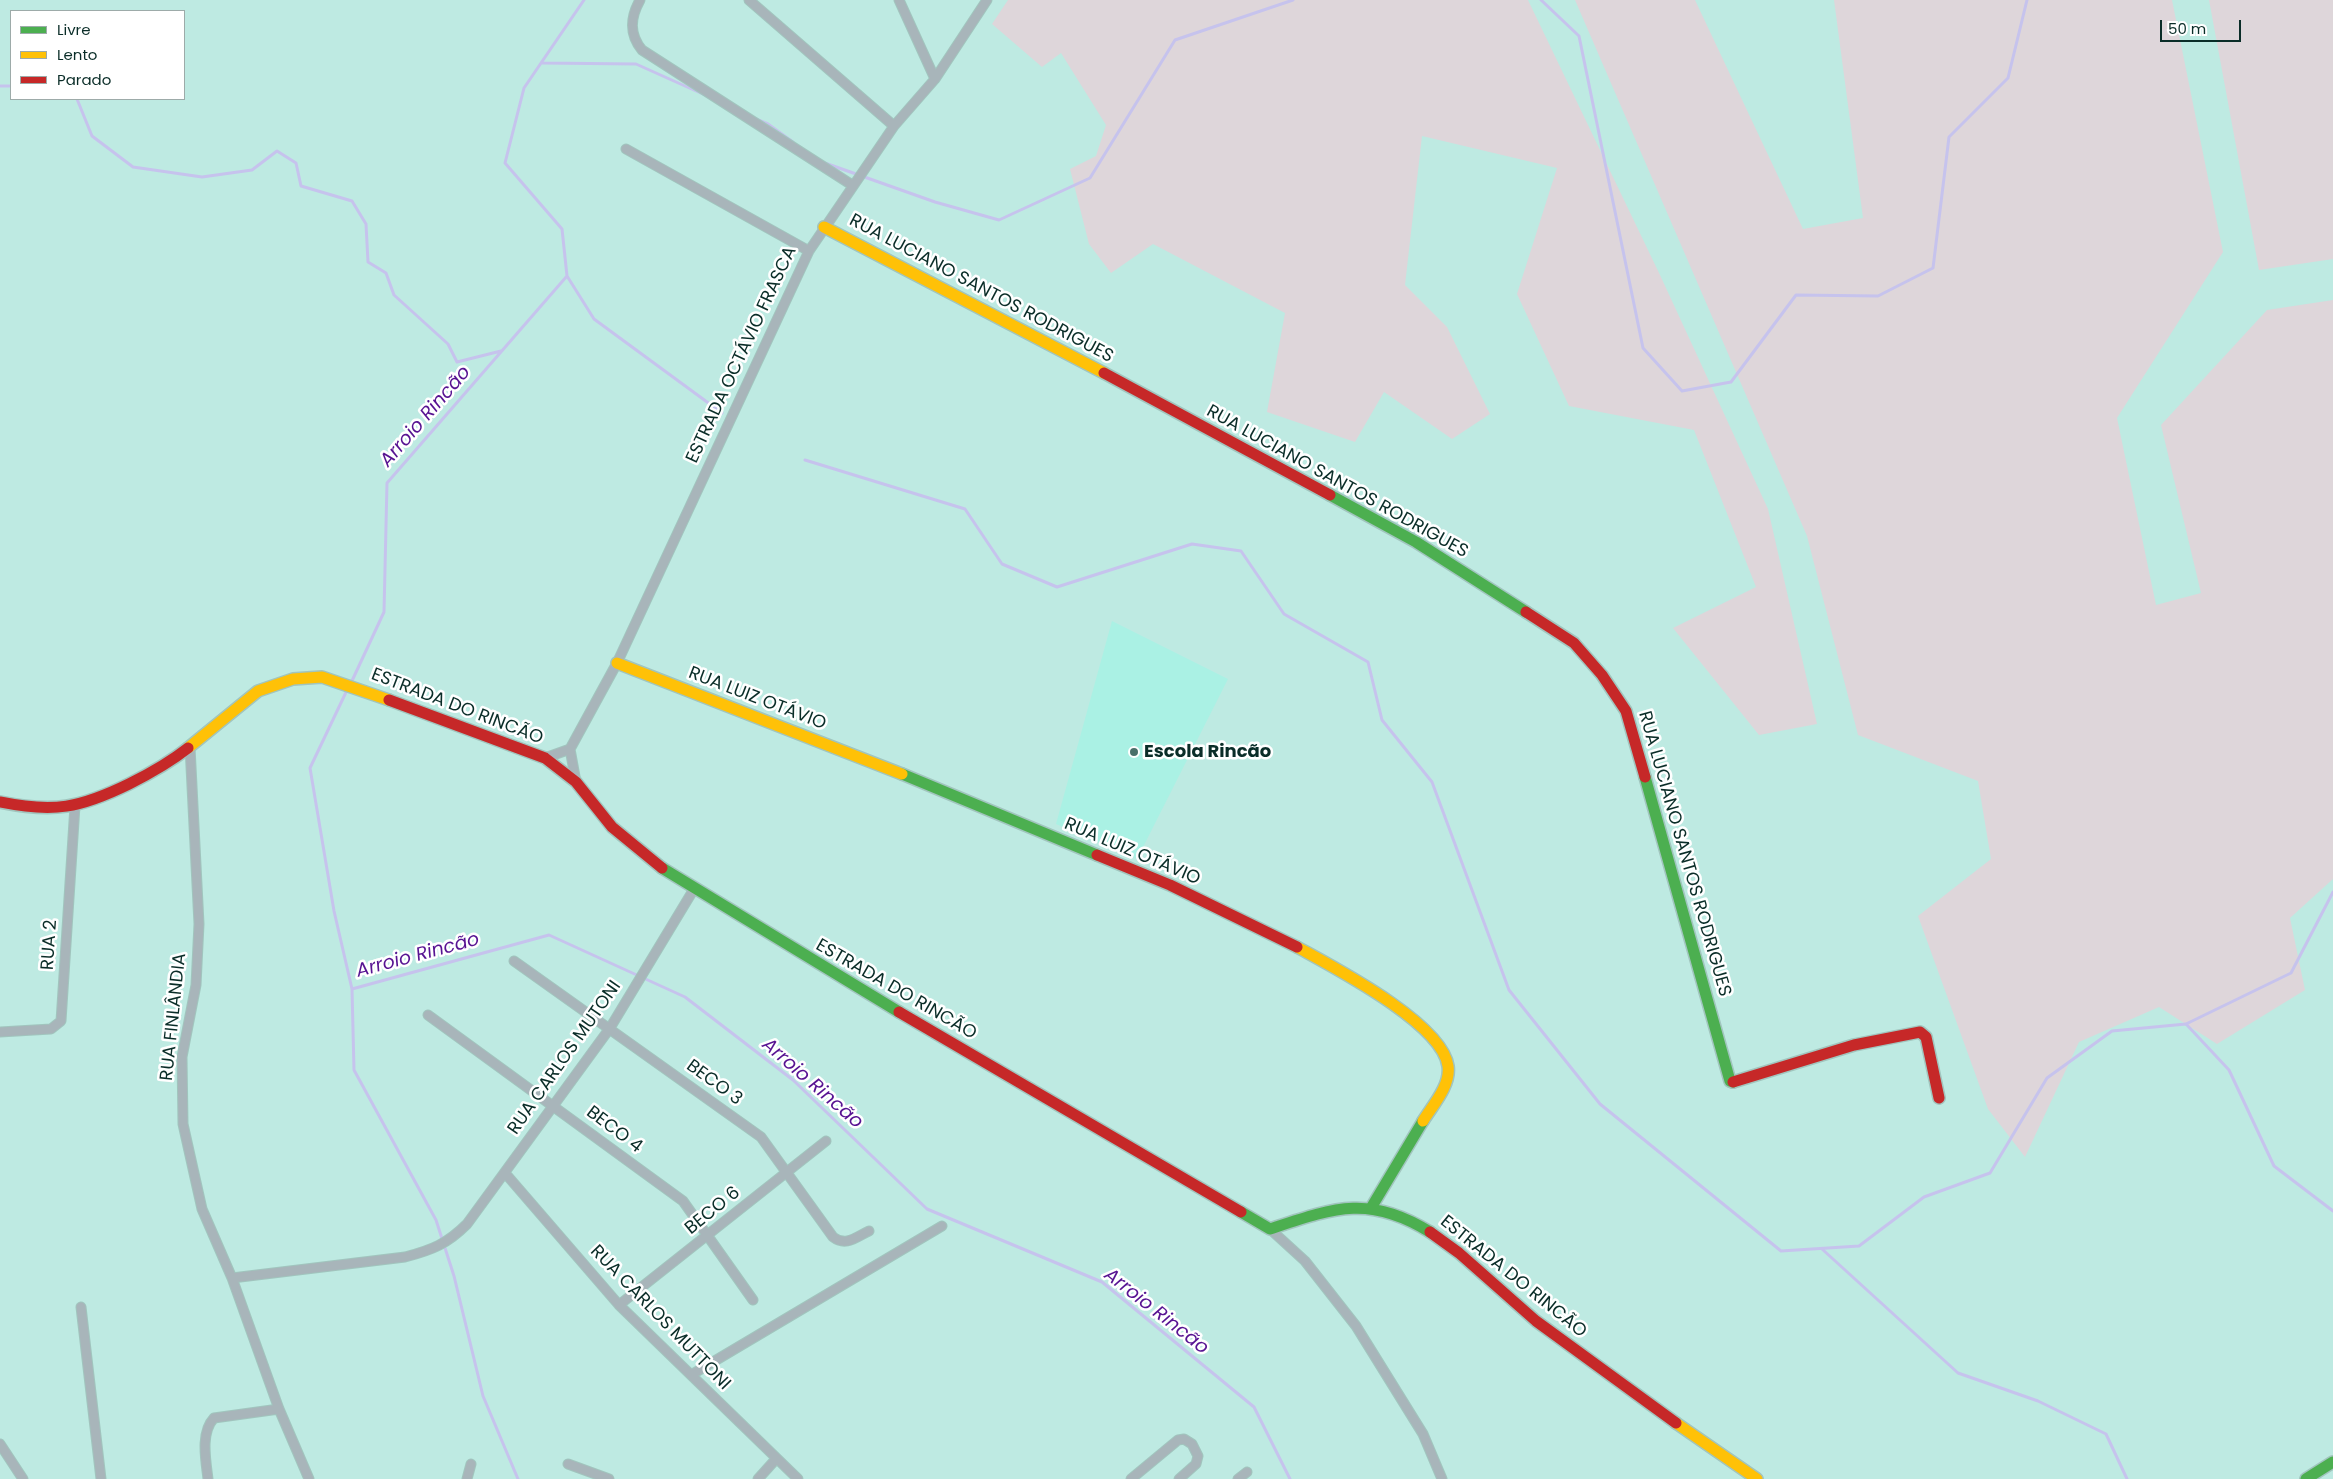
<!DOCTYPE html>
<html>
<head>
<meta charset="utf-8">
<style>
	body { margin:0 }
	#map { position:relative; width:2333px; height:1479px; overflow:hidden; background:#beeae2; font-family:Poppins,sans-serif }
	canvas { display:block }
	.legend { position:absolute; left:10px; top:10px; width:175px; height:90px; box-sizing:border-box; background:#fff; border:1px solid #9daba9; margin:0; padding:6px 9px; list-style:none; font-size:15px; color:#0a2d28 }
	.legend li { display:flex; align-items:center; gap:10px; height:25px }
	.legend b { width:25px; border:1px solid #9daba9 }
	.scale { position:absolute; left:2160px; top:20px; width:81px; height:22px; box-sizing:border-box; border:2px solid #0a2d28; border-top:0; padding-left:6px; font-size:15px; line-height:18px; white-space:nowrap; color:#0a2d28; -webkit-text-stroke:4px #fff; paint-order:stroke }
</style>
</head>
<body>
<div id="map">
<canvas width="2333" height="1479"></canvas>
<ul class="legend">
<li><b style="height:6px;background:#4caf50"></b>Livre</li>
<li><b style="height:6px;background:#ffc107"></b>Lento</li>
<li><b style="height:6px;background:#c62828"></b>Parado</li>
</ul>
<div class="scale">50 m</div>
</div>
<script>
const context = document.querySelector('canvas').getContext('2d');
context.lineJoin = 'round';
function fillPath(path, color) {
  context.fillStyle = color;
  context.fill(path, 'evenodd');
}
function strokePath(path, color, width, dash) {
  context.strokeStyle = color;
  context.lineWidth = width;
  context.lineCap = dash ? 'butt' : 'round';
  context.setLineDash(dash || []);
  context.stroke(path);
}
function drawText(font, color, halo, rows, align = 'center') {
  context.font = font + ' Poppins,sans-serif';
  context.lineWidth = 5;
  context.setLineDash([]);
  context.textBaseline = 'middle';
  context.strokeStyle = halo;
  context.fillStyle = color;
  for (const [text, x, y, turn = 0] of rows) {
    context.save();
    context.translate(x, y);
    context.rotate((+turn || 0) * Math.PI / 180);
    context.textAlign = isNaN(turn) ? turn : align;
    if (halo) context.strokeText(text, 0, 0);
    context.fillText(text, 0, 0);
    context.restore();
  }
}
fillPath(new Path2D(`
	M1112,621L1228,679L1137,859L1056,824Z`), '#aaf1e4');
fillPath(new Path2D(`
	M1008,0H1528L1660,275L1768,509L1817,724L1759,735L1673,628L1756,587L1694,430L1569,406L1517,294L1557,168L1422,136L1405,285L1447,327L1490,414L1452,439L1384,392L1355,442L1267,412L1285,313L1153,244L1111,273L1089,244L1070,169L1096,156L1106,125L1061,53L1042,67L992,24Z
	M1575,0H1695L1803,229L1863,218L1834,0H2172L2223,252L2117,418L2156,605L2201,593L2161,425L2267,310L2333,300V879L2290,918L2305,990L2217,1044L2159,1007L2079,1042L2025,1157L1988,1109L1918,916L1991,859L1978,781L1858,735L1807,536Z
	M2209,0H2333V259L2259,270Z`), '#ded6da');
strokePath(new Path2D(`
	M1541,0L1579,36L1643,348L1682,391L1731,382L1796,295L1878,296L1933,268L1949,137L2008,78L2027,0
	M542,63L636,64L705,95
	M0,86H11
	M77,99L92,136L133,167L202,177L252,170L277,151L296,163L301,186L352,201L366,224L368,262L386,273L394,295L448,344L457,362L501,351
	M756,119L768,124L793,142
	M825,163L935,202L999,220L1090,178L1175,40L1293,0
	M567,276L594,319L722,413
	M805,460L965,509L1002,564L1057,587L1192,544L1241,551L1284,614L1368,662L1382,720L1432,782L1509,990L1600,1104L1781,1251L1859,1246L1924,1197L1990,1173L2047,1078L2112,1031L2186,1024L2291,973L2333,892
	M351,683L384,612L387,483L567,276L562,229L505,163L524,88L584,0
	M348,688L310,768L334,911L352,989L549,935L685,997L793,1080L927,1209L1102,1282L1254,1407L1290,1479
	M352,989L354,1070L436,1220L454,1276L483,1396L518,1479
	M2186,1024L2229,1070L2274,1166L2333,1211
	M1822,1249L1958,1373L2038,1401L2106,1434L2127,1479`), '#c6c3ed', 3);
const street = new Path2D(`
	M640,0C630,18 629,34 642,50L852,185
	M749,0L894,126
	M899,0L935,79
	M626,149L809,251
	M190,747L199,924L196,985L182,1057L183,1124L202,1209L232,1278L279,1409L309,1479
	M570,749L576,782
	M545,758L570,749L617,663L809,251L894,126L935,79L987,0
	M514,961L761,1137L833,1237C846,1247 856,1237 869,1231
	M428,1015L683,1201L753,1300
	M0,1032L51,1029L61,1021L75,806
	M505,1173L619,1305L798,1479
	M1270,1229L1305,1261L1356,1326L1423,1434L1442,1479
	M232,1278L405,1257C432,1250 447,1244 467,1224L610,1028L694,889
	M619,1305L826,1141
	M81,1307L101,1479
	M691,1375L942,1226
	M0,1444L23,1479
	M568,1464L609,1479
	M208,1479C206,1461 200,1433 214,1418L279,1409
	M467,1479L471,1464
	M758,1479L776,1459
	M1131,1479L1178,1440L1184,1439L1192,1444L1198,1456L1196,1464L1179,1479
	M1238,1479L1247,1472`);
const fast = new Path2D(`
	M1330,495L1416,542L1526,612
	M902,774L1097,855
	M1645,777L1730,1081L1733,1082
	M662,868L899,1012
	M1371,1208L1423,1121
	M1241,1212L1270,1229C1333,1208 1369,1194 1430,1232
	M2306,1479L2333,1462`);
const slow = new Path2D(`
	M824,227L1104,373
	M617,663L902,774
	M188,748L258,691L293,679L322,677L389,700
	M1297,947C1333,967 1442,1023 1448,1066C1451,1085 1433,1105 1423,1121
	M1676,1423L1757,1479`);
const jam = new Path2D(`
	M1104,373L1330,495
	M1526,612L1574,643L1602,675L1626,711L1645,777
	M389,700L545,758L576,782L612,827L662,868
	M0,802C54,813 80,808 129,784C151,773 169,763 188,748
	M1097,855L1170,885L1297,947
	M899,1012L1241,1212
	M1733,1082L1854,1045L1920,1032L1926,1037L1939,1098
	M1430,1232L1459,1253L1536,1321L1676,1423`);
strokePath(street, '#a1c5be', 11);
strokePath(fast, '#a1c5be', 14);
strokePath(slow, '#a1c5be', 14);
strokePath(jam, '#a1c5be', 14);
strokePath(street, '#a8b5ba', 9);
strokePath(fast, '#4caf50', 11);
strokePath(slow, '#ffc107', 11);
strokePath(jam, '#c62828', 11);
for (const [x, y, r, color] of [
	[1134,752,5,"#496f69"]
]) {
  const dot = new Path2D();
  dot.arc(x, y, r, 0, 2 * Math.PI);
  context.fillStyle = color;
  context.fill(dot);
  strokePath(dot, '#fff', 2);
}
drawText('18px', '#0a2d28', '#fff', [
	["RUA LUCIANO SANTOS RODRIGUES",981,289,28],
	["ESTRADA OCTÁVIO FRASCA",742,355,-65],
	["RUA LUCIANO SANTOS RODRIGUES",1337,482,29],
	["RUA LUIZ OTÁVIO",757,699,21],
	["ESTRADA DO RINCÃO",457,707,21],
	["RUA LUIZ OTÁVIO",1132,852,23],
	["RUA LUCIANO SANTOS RODRIGUES",1684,854,74],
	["RUA 2",50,945,-86],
	["ESTRADA DO RINCÃO",896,990,30],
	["RUA FINLÂNDIA",174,1017,-84],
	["RUA CARLOS MUTONI",565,1058,-55],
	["BECO 3",714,1083,36],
	["BECO 4",614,1130,37],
	["BECO 6",713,1211,-39],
	["ESTRADA DO RINCÃO",1513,1277,39],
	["RUA CARLOS MUTTONI",660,1318,46]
]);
drawText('bold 18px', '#0a2d28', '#fff', [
	["Escola Rincão",1144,752]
], 'left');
drawText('italic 19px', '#571392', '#fff', [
	["Arroio Rincão",426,417,-49],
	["Arroio Rincão",418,956,-15],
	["Arroio Rincão",812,1084,41],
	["Arroio Rincão",1156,1312,38]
]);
</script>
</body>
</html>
